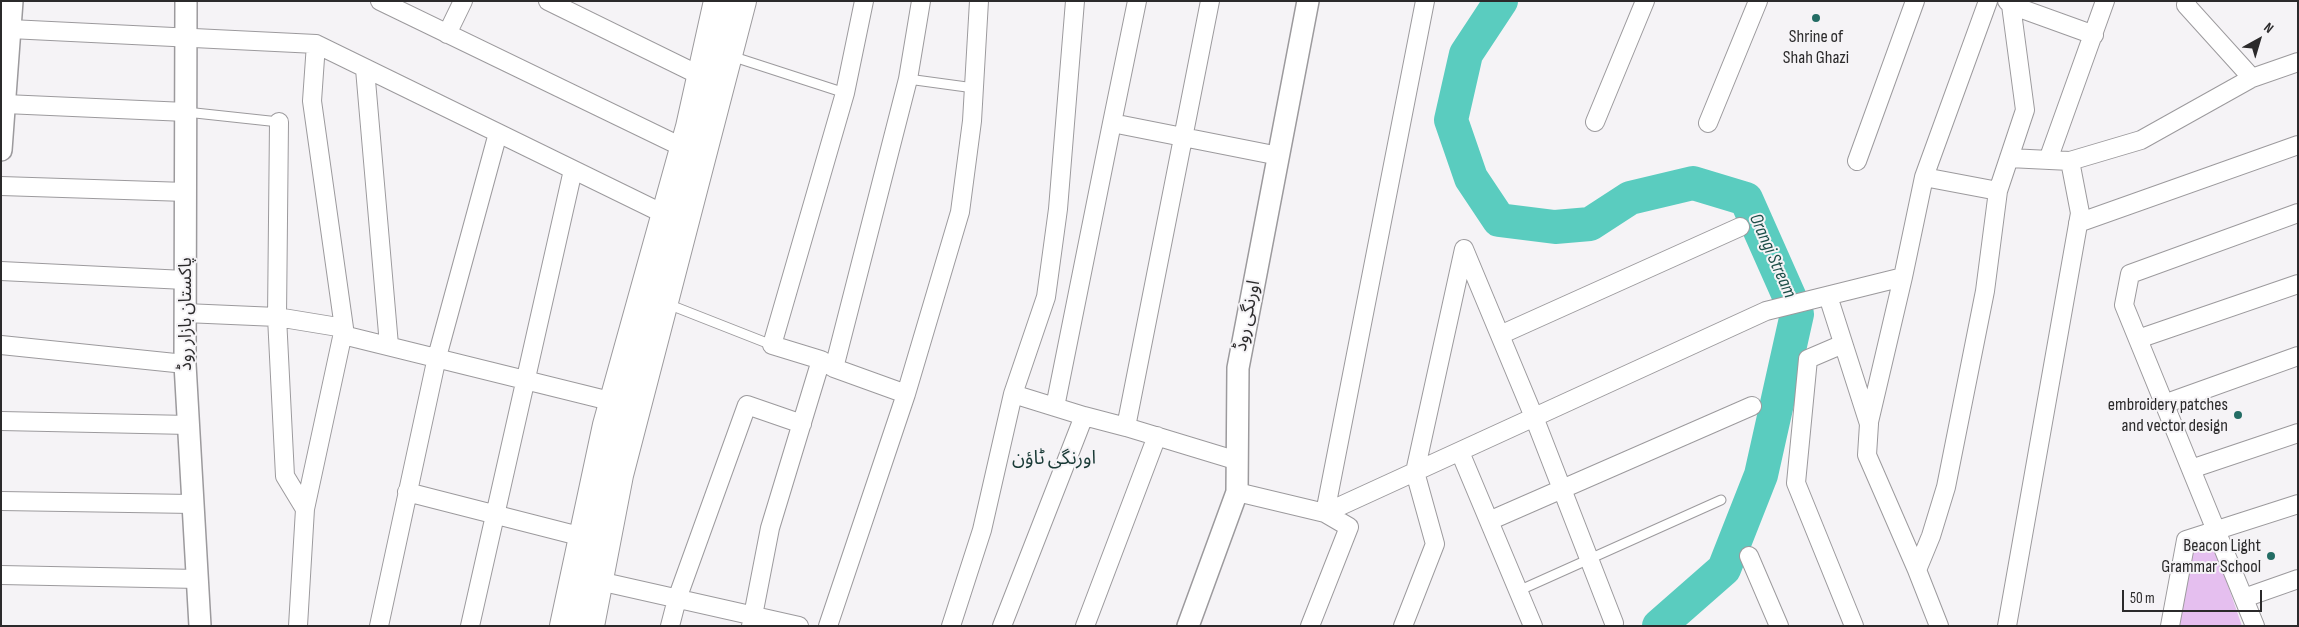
<!DOCTYPE html>
<html>
<head>
<meta charset="utf-8">
<style>
	body { margin:0 }
	#map { position:relative; width:2299px; height:627px; overflow:hidden; background:#f5f3f6; font-family:"Sofia Sans Condensed",sans-serif }
	canvas { display:block }
	.frame { position:absolute; inset:0; border:2px solid #2b2a2b; pointer-events:none }
	.north { position:absolute; left:2234px; top:15px; width:50px; height:50px; -webkit-text-stroke:4px #f5f3f6; paint-order:stroke; rotate:39deg; font-size:14px; font-weight:700; line-height:20px; text-align:center; color:#2b2a2b }
	.north::after { content:''; display:block; margin:auto; width:18px; height:22px; background:#2b2a2b; clip-path:polygon(50% 0,100% 100%,50% 72%,0 100%) }
	.scale { position:absolute; left:2122px; top:590px; width:140px; height:22px; box-sizing:border-box; border:2px solid #2b2a2b; border-top:0; padding-left:6px; font-size:15px; line-height:18px; white-space:nowrap; color:#2b2a2b; -webkit-text-stroke:4px #f5f3f6; paint-order:stroke }
</style>
</head>
<body>
<div id="map">
<canvas width="2299" height="627"></canvas>
<div class="frame"></div>
<div class="north">N</div>
<div class="scale">50 m</div>
</div>
<script>
const context = document.querySelector('canvas').getContext('2d');
context.lineJoin = 'round';
function fillPath(path, color) {
  context.fillStyle = color;
  context.fill(path, 'evenodd');
}
function strokePath(path, color, width, dash) {
  context.strokeStyle = color;
  context.lineWidth = width;
  context.lineCap = dash ? 'butt' : 'round';
  context.setLineDash(dash || []);
  context.stroke(path);
}
function drawText(font, color, halo, rows, align = 'center') {
  context.font = font + ' "Sofia Sans Condensed","Noto Sans Arabic",sans-serif';
  context.lineWidth = 4;
  context.setLineDash([]);
  context.textBaseline = 'middle';
  context.strokeStyle = halo;
  context.fillStyle = color;
  for (const [text, x, y, turn = 0] of rows) {
    context.save();
    context.translate(x, y);
    context.rotate((+turn || 0) * Math.PI / 180);
    context.textAlign = isNaN(turn) ? turn : align;
    if (halo) context.strokeText(text, 0, 0);
    context.fillText(text, 0, 0);
    context.restore();
  }
}
fillPath(new Path2D(`
	M2213,542L2242,626H2177L2192,548Z`), '#e5bfef');
strokePath(new Path2D(`
	M1501,1L1466,54L1451,120L1471,178L1499,220L1555,227L1590,224L1630,198L1693,183L1746,199L1797,314L1761,475L1724,569L1659,626`), '#5accbf', 34);
const service = new Path2D(`
	M731,56L845,93
	M908,79L974,88
	M186,112L279,122
	M665,303L772,345
	M1518,591L1721,500`);
const minor = new Path2D(`
	M380,1L684,148
	M548,1L701,76
	M864,1L845,93L772,345L821,360L834,368L906,394L960,212L972,121L979,1
	M1075,1L1058,209L1046,297L1013,394L1084,416
	M1137,1L1112,123L1279,156
	M1210,1L1126,427L1238,461
	M2007,1L2011,5L2094,35
	M2187,1L2186,5L2252,78
	M10,29L316,44
	M447,34L463,1
	M365,69L389,345
	M5,104L186,112
	M279,122L277,317L285,476L305,509
	M1595,122L1645,1
	M1708,123L1758,1
	M2009,158L2070,161L2141,140L2252,78L2298,62
	M2048,160L2105,1
	M1857,161L1915,1
	M1924,177L1988,1
	M1,186L186,192
	M2078,223L2298,145
	M1,271L185,280
	M1828,296L1869,424L1867,455L1917,570
	M185,313L277,317L344,328
	M343,335L614,402
	M1500,335L1740,227
	M2138,339L2298,284
	M1843,344L1808,359L1796,483L1854,626
	M1,345L185,364
	M834,368L908,79L921,1
	M2164,404L2298,356
	M1055,407L1112,123
	M1,421L189,425
	M1869,422L1903,277
	M1460,452L1533,626
	M2191,469L2298,433
	M407,492L583,537
	M1237,492L1325,513L1425,1
	M1,501L193,504
	M1489,521L1752,406
	M1749,556L1779,626
	M1,575L198,579
	M599,581L799,626
	M2244,598L2298,579
	M298,626L305,509L344,328L312,101L316,44L666,215
	M379,626L437,357L498,133
	M470,626L573,170
	M670,626L677,599L747,405L802,424
	M751,626L770,528L821,360
	M828,626L906,394
	M951,626L982,530L1013,394
	M1002,626L1084,416L1126,427
	M1085,626L1157,436
	M1310,626L1349,527L1325,513L1766,311L1903,277L1924,177L1998,191
	M1403,626L1435,544L1415,472L1464,249L1534,417L1614,623
	M1939,626L1917,570L1931,536L1946,487L1985,291L1998,191L2025,110L2011,5L2013,1
	M2007,626L2080,213L2070,161
	M2170,626L2186,540L2298,504
	M2255,626L2124,305L2130,274L2298,213`);
const tertiary = new Path2D(`
	M186,1L185,364L200,626
	M1,150L12,1
	M1188,626L1237,492L1238,368L1308,1`);
const primary = new Path2D(`
	M564,626L607,425L690,127L718,1
	M590,626L619,475L742,1`);
strokePath(service, '#9c9a9d', 11);
strokePath(minor, '#9c9a9d', 20);
strokePath(tertiary, '#9c9a9d', 24);
strokePath(primary, '#9c9a9d', 30);
strokePath(service, '#fff', 9);
strokePath(minor, '#fff', 18);
strokePath(tertiary, '#fff', 21);
strokePath(primary, '#fff', 28);
for (const [x, y, r, color] of [
	[1816,18,5,"#236c64"],
	[2238,415,5,"#236c64"],
	[2271,556,5,"#236c64"]
]) {
  const dot = new Path2D();
  dot.arc(x, y, r, 0, 2 * Math.PI);
  context.fillStyle = color;
  context.fill(dot);
  strokePath(dot, '#f5f3f6', 2);
}
drawText('18px', '#2b2a2b', '#f5f3f6', [
	["Shrine of",1816,37,"center"],
	["Shah Ghazi",1816,58,"center"],
	["embroidery patches",2228,405],
	["and vector design",2228,426],
	["Beacon Light",2261,546],
	["Grammar School",2261,567]
], 'right');
drawText('18px', '#2b2a2b', '#f5f3f6', [
	["پاکستان بازار روڈ",186,314,-90],
	["اورنگی روڈ",1248,316,-79]
]);
drawText('italic 19px', '#1c4e48', '#f5f3f6', [
	["Orangi Stream",1772,256,66]
]);
drawText('19px', '#193a36', '#f5f3f6', [
	["اورنگی ٹاؤن",1054,459]
]);
</script>
</body>
</html>
